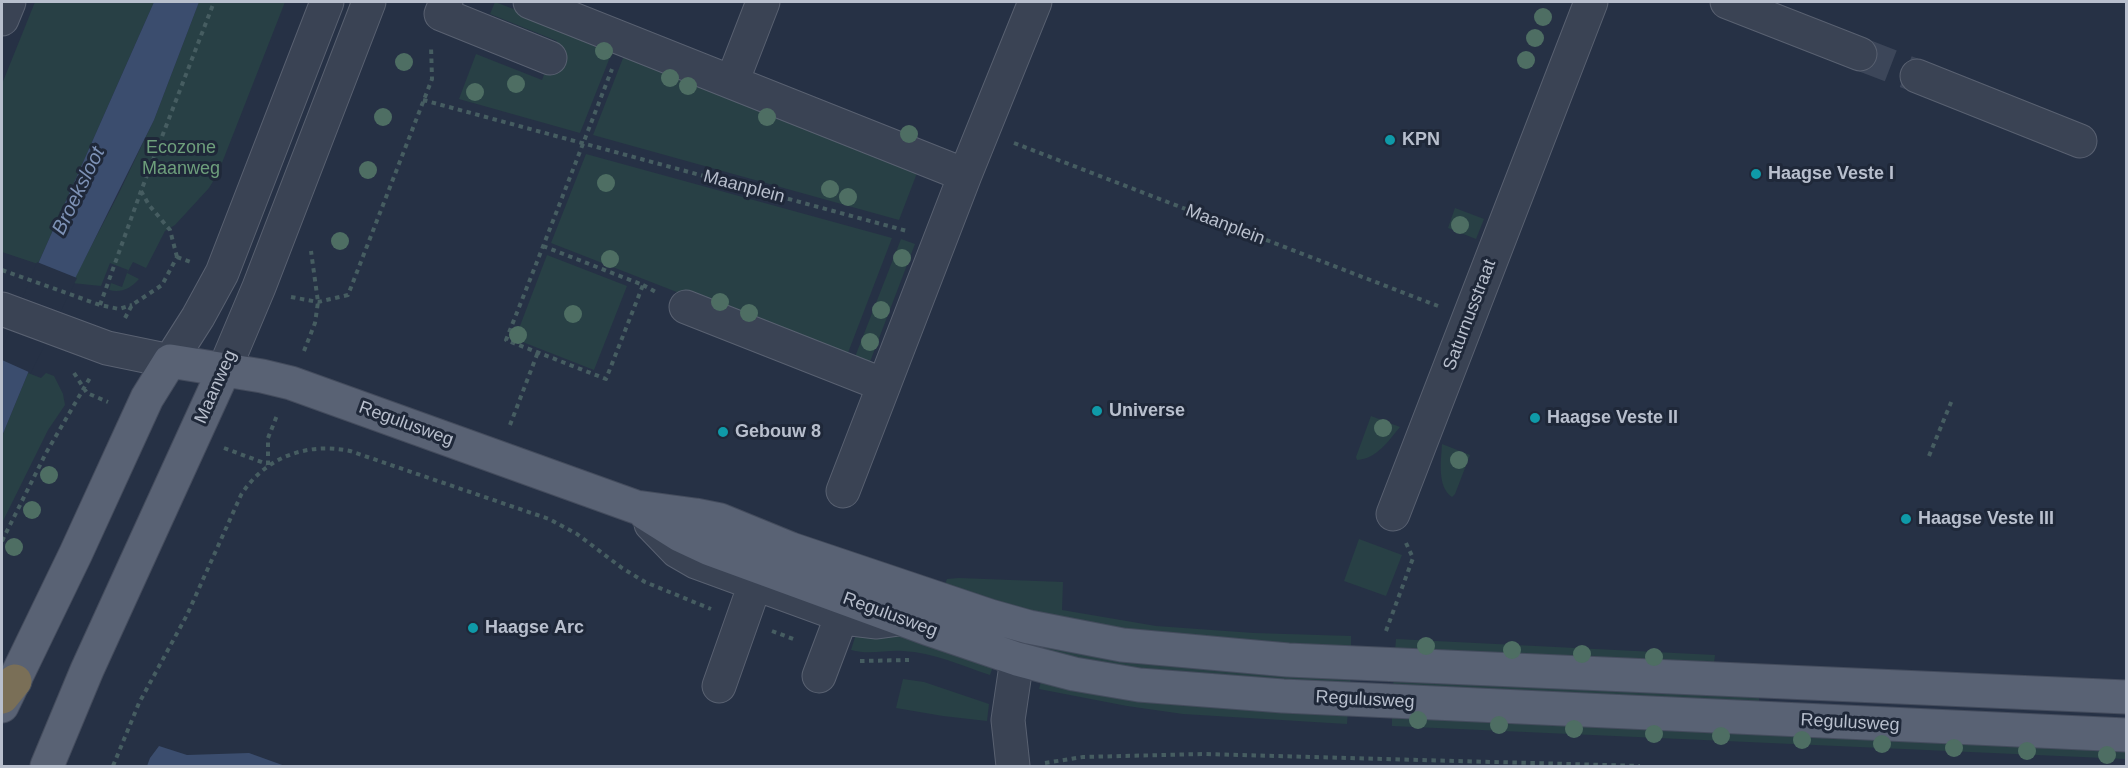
<!DOCTYPE html>
<html>
<head>
<meta charset="utf-8">
<style>
	body { margin:0 }
	#map { position:relative; width:2128px; height:768px; overflow:hidden; background:#263145; font-family:Helvetica,sans-serif }
	canvas { display:block }
	.frame { position:absolute; inset:0; border:3px solid #b8bfcd; pointer-events:none }
</style>
</head>
<body>
<div id="map">
<canvas width="2128" height="768"></canvas>
<div class="frame"></div>
</div>
<script>
const context = document.querySelector('canvas').getContext('2d');
context.lineJoin = 'round';
function fillPath(path, color) {
  context.fillStyle = color;
  context.fill(path, 'evenodd');
}
function strokePath(path, color, width, dash) {
  context.strokeStyle = color;
  context.lineWidth = width;
  context.lineCap = dash ? 'butt' : 'round';
  context.setLineDash(dash || []);
  context.stroke(path);
}
function drawText(font, color, halo, rows, align = 'center') {
  context.font = font + ' Helvetica,sans-serif';
  context.lineWidth = 6;
  context.setLineDash([]);
  context.textBaseline = 'middle';
  context.strokeStyle = halo;
  context.fillStyle = color;
  for (const [text, x, y, turn = 0] of rows) {
    context.save();
    context.translate(x, y);
    context.rotate((+turn || 0) * Math.PI / 180);
    context.textAlign = isNaN(turn) ? turn : align;
    if (halo) context.strokeText(text, 0, 0);
    context.fillText(text, 0, 0);
    context.restore();
  }
}
fillPath(new Path2D(`
	M35,2H154L38,264L2,252V84Z
	M199,2H285L218,173L209,188L175,225L165,231L146,268L133,262L127,273L139,279C130,289 121,293 109,290L111,283L122,287L128,270L110,263L101,286L72,283L119,193L154,120Z
	M495,2L614,47L580,133L459,99L476,54L542,80L557,41L490,14Z
	M625,53L917,173L899,220L593,135Z
	M586,154L892,238L846,358L551,243Z
	M1455,208L1484,219L1476,239L1448,228Z
	M901,239L915,244L868,367L853,362Z
	M547,255L627,286L594,370L515,339Z
	M28,373L41,378L46,373L54,376L63,394L65,405L48,430L2,523V436Z
	M1371,416L1400,427C1389,440 1377,459 1357,460L1356,457Z
	M1442,444L1470,455L1455,494L1452,497C1437,487 1441,461 1442,444Z
	M1359,539L1402,555L1386,596L1344,581Z
	M959,578L1063,582L1062,610L1156,626L1254,633L1351,636V650L1267,646L1068,622L944,587L947,579Z
	M893,628L995,661L990,675C962,666 933,652 903,651C885,650 869,655 851,650L857,631Z
	M961,628L1351,672L1350,686L1110,667Z
	M1396,639L1715,655L1714,663L1395,651Z
	M1043,674L1348,710L1347,724L1183,714L1127,706L1039,689Z
	M1394,675L1759,693V705L1393,686Z
	M903,679L924,682L989,704L987,721L943,716L896,708Z
	M1392,711L2126,749V759L1392,726Z`), '#284045');
fillPath(new Path2D(`
	M154,2H199L154,120L28,373L2,436V353L38,264Z
	M159,746L187,755L249,753L285,766H147L150,758Z`), '#3b4d6e');
fillPath(new Path2D(`
	M37,262L77,278L31,373L2,360V350Z`), '#263145');
strokePath(new Path2D(`
	M1860,54L1917,76`), '#3c4659', 33, [33, 16]);
const minor = new Path2D(`
	M446,2L441,14L550,58
	M530,2L965,175
	M1727,2L1860,54
	M2,19L9,2
	M1917,76L2080,141
	M732,82L763,2
	M686,307L884,385
	M2,309L107,348L170,361L198,317L222,273L327,2
	M224,370L259,287L369,2
	M843,491L965,175L1035,2
	M1393,514L1591,2
	M651,524L677,551L696,562L852,619L877,622L899,619
	M819,676L842,615
	M719,686L755,584
	M1013,766L1008,720L1017,659`);
const major = new Path2D(`
	M645,513L680,535L710,549L929,629L1017,659L1074,674L1139,685L1283,696L2126,735
	M2,706L76,553L147,398L170,361L262,376L291,383L636,507L695,515L720,520L791,549L990,616L1029,627L1122,645L1288,660L2126,697
	M47,766L87,670L224,370`);
const highway = new Path2D(`
	M2,697L15,681`);
strokePath(minor, '#596171', 35);
strokePath(major, '#444c5d', 35);
strokePath(highway, '#424b5b', 35);
strokePath(new Path2D(`
	M423,100L907,231
	M1014,143L1438,306
	M141,191L149,205L170,230L177,257
	M543,246L643,285L606,379L506,340C542,250 577,159 612,69
	M177,257L191,262
	M2,270L100,305L119,309L132,305
	M643,285L656,292
	M291,297L318,302L348,295L432,79L431,46
	M100,305L141,191L214,2
	M125,318L132,305L162,285L177,257
	M304,351L315,323L318,302L311,251
	M74,373L87,393L108,402
	M510,425L538,352
	M224,448L267,464
	M1929,456L1952,400
	M268,465V438L278,413
	M2,541L46,453L91,376
	M772,631L796,640
	M1386,631L1413,558L1406,543
	M860,661L909,660
	M1045,763L1083,757L1203,754L1640,766
	M113,766L139,703L187,615L241,495C265,457 307,442 350,451L549,519L577,534L622,568L645,582L711,609`), '#465d61', 4, [4.5, 4.5]);
strokePath(minor, '#3a4354', 33);
strokePath(major, '#596274', 33);
strokePath(highway, '#7a6f57', 33);
context.fillStyle = '#4e6e63';
for (const [x, y] of [
	[1543,17],
	[1535,38],
	[604,51],
	[1526,60],
	[404,62],
	[670,78],
	[516,84],
	[688,86],
	[475,92],
	[383,117],
	[767,117],
	[909,134],
	[368,170],
	[606,183],
	[830,189],
	[848,197],
	[1460,225],
	[340,241],
	[902,258],
	[610,259],
	[720,302],
	[881,310],
	[749,313],
	[573,314],
	[518,335],
	[870,342],
	[1383,428],
	[1459,460],
	[49,475],
	[32,510],
	[14,547],
	[1426,646],
	[1512,650],
	[1582,654],
	[1654,657],
	[1418,720],
	[1499,725],
	[1574,729],
	[1654,734],
	[1721,736],
	[1802,740],
	[1882,744],
	[1954,748],
	[2027,751],
	[2107,755]
]) {
  context.beginPath();
  context.arc(x, y, 9, 0, 2 * Math.PI);
  context.fill();
}
for (const [x, y, r, color] of [
	[1390,140,6,"#0f9aa8"],
	[1756,174,6,"#0f9aa8"],
	[1097,411,6,"#0f9aa8"],
	[1535,418,6,"#0f9aa8"],
	[723,432,6,"#0f9aa8"],
	[1906,519,6,"#0f9aa8"],
	[473,628,6,"#0f9aa8"]
]) {
  const dot = new Path2D();
  dot.arc(x, y, r, 0, 2 * Math.PI);
  context.fillStyle = color;
  context.fill(dot);
  strokePath(dot, '#1f2839', 2);
}
drawText('bold 18px', '#b8bfcd', '#1f2839', [
	["KPN",1402,140],
	["Haagse Veste I",1768,174],
	["Universe",1109,411],
	["Haagse Veste II",1547,418],
	["Gebouw 8",735,432],
	["Haagse Veste III",1918,519],
	["Haagse Arc",485,628]
], 'left');
drawText('18px', '#6e9f7c', '#1f2839', [
	["Ecozone",181,148],
	["Maanweg",181,169]
]);
drawText('18px', '#b8bfcd', '#1f2839', [
	["Maanplein",744,187,15],
	["Maanplein",1225,225,21],
	["Saturnusstraat",1470,315,-69],
	["Maanweg",216,387,-66],
	["Regulusweg",406,424,20],
	["Regulusweg",890,615,20],
	["Regulusweg",1365,700,3],
	["Regulusweg",1850,723,3]
]);
drawText('italic 20px', '#7e92b6', '#1f2839', [
	["Broeksloot",79,191,-64]
]);
</script>
</body>
</html>
